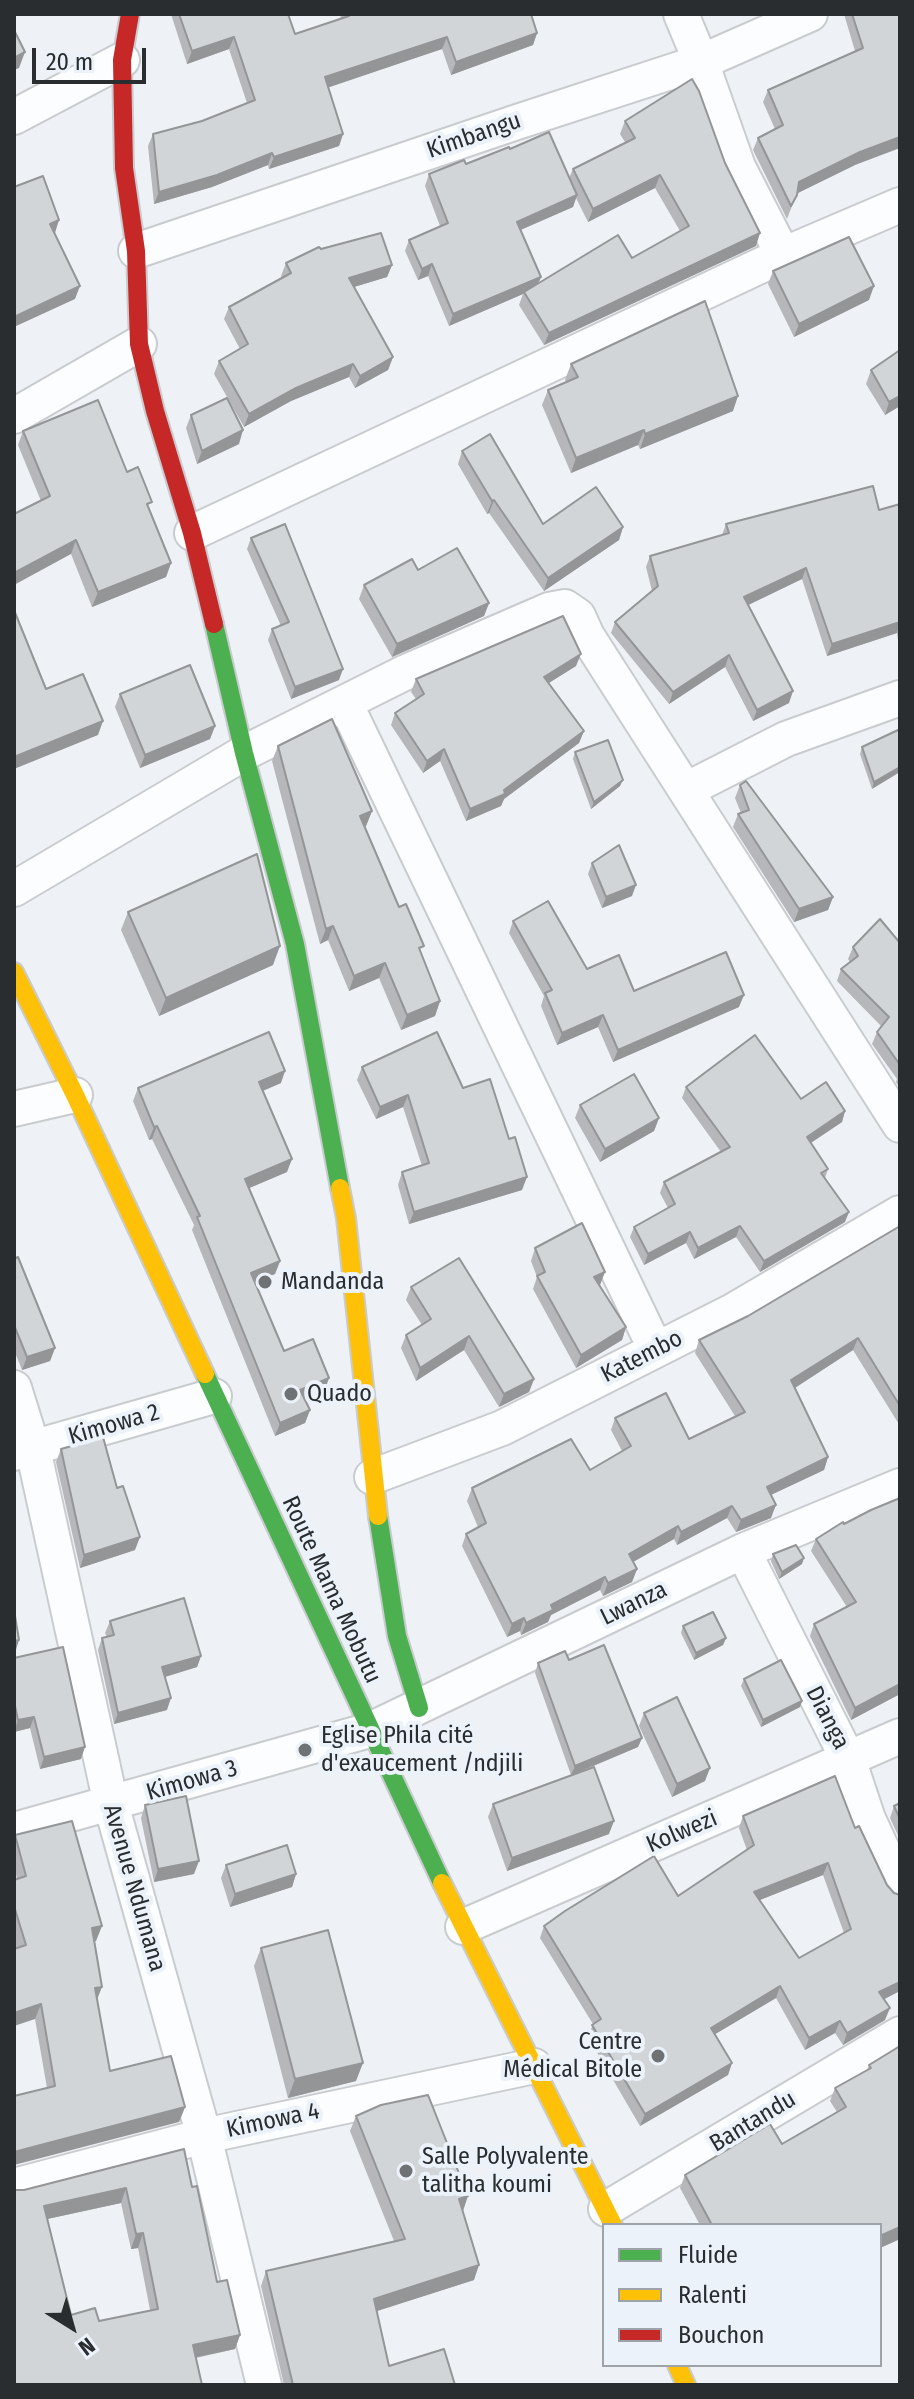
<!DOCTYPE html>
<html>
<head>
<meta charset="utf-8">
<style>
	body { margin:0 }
	#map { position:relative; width:914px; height:2399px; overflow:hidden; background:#eef2f6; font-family:"Fira Sans Condensed",sans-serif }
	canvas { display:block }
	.frame { position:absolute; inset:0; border:16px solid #2a2d30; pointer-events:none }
	.legend { position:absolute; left:602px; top:2223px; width:280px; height:144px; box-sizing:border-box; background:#ebf2fa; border:2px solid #9ea3a9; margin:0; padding:10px 14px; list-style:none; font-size:24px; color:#2a2d30 }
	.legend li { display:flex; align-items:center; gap:16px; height:40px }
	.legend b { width:40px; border:2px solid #9ea3a9 }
	.north { position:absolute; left:32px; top:2287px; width:80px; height:80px; -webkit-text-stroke:6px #ebf2fa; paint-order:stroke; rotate:143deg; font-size:22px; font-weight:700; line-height:32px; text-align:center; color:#2a2d30 }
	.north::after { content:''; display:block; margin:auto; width:28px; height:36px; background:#2a2d30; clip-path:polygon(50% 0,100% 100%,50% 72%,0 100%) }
	.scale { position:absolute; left:32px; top:48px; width:114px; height:36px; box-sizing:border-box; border:4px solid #2a2d30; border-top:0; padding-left:10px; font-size:24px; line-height:28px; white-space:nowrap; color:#2a2d30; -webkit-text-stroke:6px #ebf2fa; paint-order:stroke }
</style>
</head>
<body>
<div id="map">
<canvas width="914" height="2399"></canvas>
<div class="frame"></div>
<ul class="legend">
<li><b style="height:10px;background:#4caf50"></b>Fluide</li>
<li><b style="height:10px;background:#ffc107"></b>Ralenti</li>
<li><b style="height:10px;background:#c62828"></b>Bouchon</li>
</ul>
<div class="north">N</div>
<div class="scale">20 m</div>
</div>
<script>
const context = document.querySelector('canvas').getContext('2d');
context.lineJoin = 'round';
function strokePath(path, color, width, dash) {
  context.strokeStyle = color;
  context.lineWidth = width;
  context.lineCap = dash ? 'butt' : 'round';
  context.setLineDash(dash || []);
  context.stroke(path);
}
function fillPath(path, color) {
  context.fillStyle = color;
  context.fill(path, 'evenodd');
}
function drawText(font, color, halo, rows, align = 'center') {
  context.font = font + ' "Fira Sans Condensed",sans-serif';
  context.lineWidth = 8;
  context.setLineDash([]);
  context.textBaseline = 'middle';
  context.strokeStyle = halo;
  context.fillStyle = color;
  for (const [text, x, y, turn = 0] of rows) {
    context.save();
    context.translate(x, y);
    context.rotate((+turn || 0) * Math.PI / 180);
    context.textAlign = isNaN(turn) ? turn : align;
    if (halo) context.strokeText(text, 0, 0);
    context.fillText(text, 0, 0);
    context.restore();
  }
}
const street = new Path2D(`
	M681,14L701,62L738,167L783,255
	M14,117L122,60
	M136,251L517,122L701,62L810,14
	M14,416L139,344
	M192,533L783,255L900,205
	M345,703L656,1350
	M688,789L786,739L900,698
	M14,889L244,753L406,672L549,610L565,607L578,616L587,636L900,1125
	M14,1109L75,1095
	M14,1388L33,1449L111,1804L204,2136L264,2385
	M14,1453L214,1396
	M372,1477L502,1428L733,1311L900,1213
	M743,1551L848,1759L868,1819L900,1888
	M14,1830L370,1730L743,1551L900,1486
	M463,1927L900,1736
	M14,2186L204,2136L534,2066
	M606,2209L900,2034`);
const fast = new Path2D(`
	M214,624L244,753L295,944L340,1188
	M205,1374L442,1883
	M378,1516L397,1636L419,1708`);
const slow = new Path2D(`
	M14,972L75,1095L205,1374
	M340,1188L346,1218L378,1516
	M442,1883L613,2225
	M677,2365L686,2385`);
const jam = new Path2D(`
	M130,14L122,60L124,168L136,251L139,344L155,411L192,533L214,624`);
strokePath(street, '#c9cccf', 38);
strokePath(fast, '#c9cccf', 22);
strokePath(slow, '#c9cccf', 22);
strokePath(jam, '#c9cccf', 22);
strokePath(street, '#fcfdfe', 34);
strokePath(fast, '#4caf50', 18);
strokePath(slow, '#ffc107', 18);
strokePath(jam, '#c62828', 18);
fillPath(new Path2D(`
	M171,14H288L295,34L341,19L340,14H531L537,33L533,45L451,75L442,49L328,87L343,134L339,146L269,169L268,165L212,187L154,204L148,146L153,134L202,121L247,103L229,49L187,64Z
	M844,14H898L855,165L797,193L787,219L753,150L758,138L775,129L763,102L768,90L855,51Z
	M625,121L725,163L756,246L544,345L519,305L523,294L449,326L428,276L418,280L405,251L409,240L440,226L425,186L429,174L466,164L510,149L569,178L573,169L625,142L620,134ZM655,188L680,231L632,258L538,283L541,277L521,230L573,207L576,198L588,222Z
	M321,249L392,265L387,277L354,287L393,357L388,370L355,388L349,377L291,401L244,427L214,374L219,361L240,349L224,319L229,307L282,278L281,276L286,263Z
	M773,271L869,300L794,337L768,284Z
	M900,350V406L885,415L866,384L871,370Z
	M571,364L733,411L640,449L638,445L571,473L542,405L548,390L566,382L565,380Z
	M191,415L239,444L197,464L186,428Z
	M23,431L127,472L149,509L171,563L166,577L92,607L71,554L41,501L18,445Z
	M462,451L543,524L623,527L619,540L544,591L489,513L487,514L458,464Z
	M900,504V656L897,633L827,656L802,579L748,605L789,703L753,721L725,667L669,704L611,633L615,622L652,591L646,567L650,556L722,535L726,524L879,510Z
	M251,538L339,680L291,699L268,640L272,629L281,626L247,549Z
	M364,585L489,603L484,616L392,657L359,599Z
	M576,666L549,683L584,731L579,743L504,799L501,806L466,821L440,761L423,773L391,725L395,713L416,699L411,692L416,679Z
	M120,694L215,726L210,739L140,768L115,707Z
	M898,730L872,789L860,754L862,747Z
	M278,746L372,811L366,826L365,827L399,907L421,953L440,1001L435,1016L401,1030L379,978L349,991L328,940L320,944L272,761Z
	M575,752L620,786L591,809L573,759Z
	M740,785L833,897L828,910L794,922L733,827L738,814L741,813L735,798Z
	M592,863L632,896L602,908L588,874Z
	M128,912L273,965L159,1016L121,930Z
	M513,921L587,969L634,991L739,1007L613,1062L598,1027L557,1045L541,1006L544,996L509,933Z
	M900,943V1089L896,1082L897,1079L872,1044L877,1032L881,1026L837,981L841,969L850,962L848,959L853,947Z
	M362,1067L463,1088L522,1190L409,1224L398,1185L402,1172L422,1166L403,1107L376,1119L357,1080Z
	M281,1083L263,1091L287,1172L249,1188L280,1261L275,1274L254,1282L284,1351L325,1390L304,1399L310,1410L305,1423L275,1436L192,1230L194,1225L152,1139L149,1140L133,1101L138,1088Z
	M686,1087L801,1099L845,1111L842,1122L811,1143L828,1169L825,1178L845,1222L760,1272L736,1237L694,1259L686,1243L644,1265L630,1237L634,1227L668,1208L660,1193L664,1182L721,1152L682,1098Z
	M580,1105L659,1118L654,1131L600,1162L575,1118Z
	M900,1226V1426L853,1350L795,1388L828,1457L824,1470L771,1495V1518L736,1532L727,1518L677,1545L674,1539L633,1562L637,1569L632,1582L603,1596L600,1590L551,1615L548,1622L521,1635L520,1631L507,1637L462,1546L466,1534L478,1527L467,1501L472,1488L590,1470L622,1451L611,1430L615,1418L689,1439L735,1416L695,1353L699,1340L748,1316Z
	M535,1248L600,1285H599L626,1327L622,1340L576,1368L533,1289L537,1277L531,1261Z
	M14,1259L55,1348L50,1361L22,1370L14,1350Z
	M411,1287L534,1379L529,1392L499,1407L464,1350L416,1381L401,1348L406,1335L422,1325L406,1300Z
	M61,1449L117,1488L135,1550L80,1568L56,1462Z
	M900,1498V1694L851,1720L810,1636L814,1624L847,1607L811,1551L816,1539Z
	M773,1554L802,1564L779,1579L771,1561Z
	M110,1621L201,1656L197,1667L165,1677L167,1710L114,1724L98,1650L102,1638L107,1637L105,1633Z
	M683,1626L726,1638L723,1645L694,1660L681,1633Z
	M14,1658L81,1759L40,1769L30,1728L14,1732Z
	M569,1660L642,1738L638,1747L575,1774L609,1834L507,1871L488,1817L493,1804L571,1775L535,1673L538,1663Z
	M744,1679L802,1701L800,1707L761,1727L741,1686Z
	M644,1713L705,1781L672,1797L639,1726Z
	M835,1776L884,2000L885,2020L843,2045L835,2033L805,2050L776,1998L715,2034L732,2063L728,2075L640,2126L588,2037L593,2024L540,1938L544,1926L678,1896L747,1850L739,1828L743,1816ZM823,1875L844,1933L799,1958L759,1900Z
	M900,1803V1840L890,1818L894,1806Z
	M145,1805L194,1874L154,1882L141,1818Z
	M15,1835L96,1941H94L97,2000L110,2071L185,2107L179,2122L47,2088L35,2019L14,1939V1880L17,1879L14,1865V1839Z
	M226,1865L296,1874L292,1887L230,1907L221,1878Z
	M261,1948L356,2081L288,2098L254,1966Z
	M900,2046V2239L880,2248V2225H700L680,2188L685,2175L782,2144L837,2112L830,2101L835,2088L867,2070L869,2065Z
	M356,2116L463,2211L474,2280L376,2311L389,2366L455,2385H284L261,2286L266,2271L394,2241L350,2131Z
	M192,2187L217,2282L240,2335L235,2349L196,2358L14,2385V2190ZM121,2203L131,2249L138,2248L150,2310L99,2321L71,2315L47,2219Z`), '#b5b7ba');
fillPath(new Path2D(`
	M537,33L533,45L451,75L456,62Z
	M234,37L229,49L187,64L192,51Z
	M447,37L442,49L321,90L325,77Z
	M25,52L19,68L14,70V58Z
	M343,134L339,146L269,169L274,157Z
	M900,137V148L855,165L794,195L799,182L860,152Z
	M272,153L268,165L212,187L154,204L159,192Z
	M660,175L655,188L588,222L593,209Z
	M577,195L573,207L513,233L517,222Z
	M59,220L55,233L50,224Z
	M760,233L756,246L544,345L549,333Z
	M432,264L428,276L418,280L422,269Z
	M392,265L387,277L344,290L349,278Z
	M541,277L536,289L524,292L523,294L449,326L453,314Z
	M80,286L75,299L14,327V317Z
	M874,286L869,300L794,337L799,324Z
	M393,357L388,370L355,388L360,376Z
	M353,364L349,377L291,401L244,427L249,414L296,388Z
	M738,396L733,411L640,449L645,434Z
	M900,396V406L885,415L889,402Z
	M243,430L239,444L197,464L202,451Z
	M644,430L638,445L571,473L576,458Z
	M494,500L489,513L487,514L492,501Z
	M623,527L619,540L544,591L548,578Z
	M76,540L71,554L14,585V573Z
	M171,563L166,577L92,607L98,592Z
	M806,568L802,579L740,609L744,597Z
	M489,603L484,616L392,657L397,644Z
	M900,622L897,633L827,656L832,644Z
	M581,654L576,666L539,689L544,677Z
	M729,655L725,667L669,704L673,692Z
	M343,669L339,680L291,699L295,687Z
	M793,691L789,703L753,721L757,710Z
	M103,721L98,735L14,769V757Z
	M215,726L210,739L140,768L145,755Z
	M584,731L579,743L504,799L501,806L466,821L470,809L504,790Z
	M444,749L440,761L423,773L427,761Z
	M900,767V772L872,789L874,782Z
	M623,780L620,786L591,809L594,802Z
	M372,811L366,826L355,831L360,816Z
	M636,885L632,896L602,908L606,897Z
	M833,897L828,910L794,922L799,909Z
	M333,926L328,940L320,944L326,929Z
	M280,946L273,965L159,1016L166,998Z
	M385,963L379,978L349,991L354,976Z
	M744,995L739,1007L613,1062L618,1050Z
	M440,1001L435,1016L401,1030L407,1015Z
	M603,1015L598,1027L557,1045L562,1033Z
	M285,1071L281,1083L255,1094L259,1082Z
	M408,1095L403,1107L376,1119L380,1107Z
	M845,1111L842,1122L803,1148L807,1137Z
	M659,1118L654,1131L600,1162L605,1149Z
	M157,1126L152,1139L149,1140L154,1127Z
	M292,1159L287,1172L240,1192L245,1179Z
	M527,1177L522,1190L409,1224L414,1212Z
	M849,1212L845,1222L760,1272L764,1261Z
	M740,1226L736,1237L694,1259L698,1248Z
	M690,1232L686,1243L644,1265L648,1254Z
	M280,1261L275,1274L246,1286L251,1273Z
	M605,1272L600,1285L589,1290L594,1277Z
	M626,1327L622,1340L576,1368L581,1355Z
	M469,1336L464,1350L416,1381L420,1368Z
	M858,1338L853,1350L787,1393L791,1380Z
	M55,1348L50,1361L22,1370L27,1357Z
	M329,1378L325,1390L296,1402L300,1390Z
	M534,1379L529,1392L499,1407L504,1394Z
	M310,1410L305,1423L275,1436L280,1423Z
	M828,1457L824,1470L762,1499L767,1487Z
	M776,1505L771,1518L736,1532L741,1520Z
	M732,1506L727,1518L677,1545L681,1532Z
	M678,1526L674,1539L624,1567L629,1554Z
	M140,1537L135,1550L80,1568L84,1555Z
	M804,1558L802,1564L779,1579L782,1572Z
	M637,1569L632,1582L603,1596L608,1583Z
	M605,1577L600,1590L551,1615L548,1622L521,1635L526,1623L551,1605Z
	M524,1618L520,1631L507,1637L512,1624Z
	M726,1638L723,1645L694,1660L696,1653Z
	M19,1640L15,1653H14V1641Z
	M201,1656L197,1667L158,1679L162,1667Z
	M900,1684V1694L851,1720L855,1708Z
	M171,1698L167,1710L114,1724L118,1713Z
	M802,1701L800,1707L761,1727L763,1720Z
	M34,1717L30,1728L14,1732L18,1720Z
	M642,1738L638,1747L571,1775L575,1766Z
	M85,1747L81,1759L40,1769L44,1757Z
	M710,1768L705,1781L672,1797L677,1784Z
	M614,1821L609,1834L507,1871L512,1858Z
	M199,1861L194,1874L154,1882L158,1869Z
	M828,1863L823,1875L750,1904L754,1892Z
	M296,1874L292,1887L230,1907L235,1894Z
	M102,1926L96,1941L87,1943L92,1928Z
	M900,1982V1991L875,2004L879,1992Z
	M780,1986L776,1998L707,2039L711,2028Z
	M102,1987L96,2002L95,1988Z
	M41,2004L35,2019L14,2026V2013Z
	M890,2008L885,2020L843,2045L847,2033Z
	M840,2021L835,2033L805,2050L809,2038Z
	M363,2063L356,2081L288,2098L295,2079Z
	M732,2063L728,2075L640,2126L645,2114Z
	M185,2107L179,2122L14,2165V2152Z
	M126,2188L121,2203L38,2221L44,2206Z
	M468,2196L463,2211L459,2199Z
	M900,2227V2239L880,2248V2236Z
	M143,2233L138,2248L131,2249L136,2234Z
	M479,2265L474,2280L368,2314L374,2299Z
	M240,2335L235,2349L188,2359L193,2345Z`), '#939597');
const building = new Path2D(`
	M179,14H288L295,34L349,16L348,14H531L537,33L456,62L447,37L325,77L343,134L274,157L272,153L217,175L159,192L153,134L202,121L255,100L234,37L192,51Z
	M852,14H900V137L860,152L799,182L797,195L791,206L758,138L783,125L768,90L863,48Z
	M14,30L25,52L14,58Z
	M692,79L699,91L725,163L760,233L549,333L524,292L618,235L632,258L689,226L660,175L593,209L573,169L635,138L625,121Z
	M549,132L577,195L517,222L541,277L453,314L432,264L422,269L409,240L448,223L429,174L464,160L466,164L509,147L510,149Z
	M43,176L59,220L50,224L80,286L14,317V187Z
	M381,233L392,265L349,278L393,357L360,376L353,364L296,388L249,414L219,361L248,344L229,307L291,273L286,263L319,247L321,249Z
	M849,237L874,286L799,324L773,271Z
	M705,301L738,396L645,434L644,430L576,458L548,390L578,377L571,364Z
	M900,350V396L889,402L871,370Z
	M227,398L243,430L202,451L191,415Z
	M98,400L127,472L138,467L152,502L147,504L171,563L98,592L76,540L14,573V514L50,496L23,431Z
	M490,434L543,524L596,487L623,527L548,578L494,500L492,501L462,451Z
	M873,486L879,510L900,504V622L832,644L806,568L744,597L793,691L757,710L729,655L673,692L615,622L658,586L650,556L729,533L726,524Z
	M285,524L343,669L295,687L272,629L289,622L251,538Z
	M457,548L489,603L397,644L364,585L412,559L418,570Z
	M14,610L46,689L83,674L103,721L14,757Z
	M563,616L581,654L544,677L584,731L504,790L505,794L470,809L444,749L427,761L395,713L424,694L416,679Z
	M190,665L215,726L145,755L120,694Z
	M332,719L372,811L360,816L399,907L406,904L424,946L419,948L440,1001L407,1015L385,963L354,976L333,926L326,929L278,746Z
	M898,730L900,734V767L874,782L862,747Z
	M608,740L623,780L594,802L575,752Z
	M746,781L833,897L799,909L738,814L749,810L740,785Z
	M619,845L636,885L606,897L592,863Z
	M257,854L280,946L166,998L128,912Z
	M548,901L587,969L619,955L634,991L726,952L744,995L618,1050L603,1015L562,1033L545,993L552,990L513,921Z
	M880,919L900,943V1065L877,1032L889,1017L841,969L858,956L853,947Z
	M269,1032L285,1071L259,1082L292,1159L245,1179L280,1261L251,1273L284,1351L313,1339L329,1378L300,1390L310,1410L280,1423L197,1217L200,1216L157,1126L154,1127L138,1088Z
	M437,1032L463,1088L490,1079L509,1139L515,1137L527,1177L414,1212L402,1172L429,1163L408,1095L380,1107L362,1067Z
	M755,1035L801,1099L826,1082L845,1111L807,1137L828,1169L821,1173L849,1212L764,1261L740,1226L698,1248L690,1232L648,1254L634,1227L675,1204L664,1182L730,1147L686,1087Z
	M634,1074L659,1118L605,1149L580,1105Z
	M582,1223L605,1272L594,1277L626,1327L581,1355L537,1276L545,1272L535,1248Z
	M900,1226V1406L858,1338L791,1380L828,1457L767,1487L776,1505L741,1520L732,1506L681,1532L678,1526L629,1554L637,1569L608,1583L605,1577L551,1605L553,1610L526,1623L524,1618L512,1624L466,1534L486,1523L472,1488L571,1439L590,1470L631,1446L615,1418L666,1393L689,1439L745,1412L699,1340L748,1316Z
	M18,1257L55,1348L27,1357L14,1325V1259Z
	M459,1258L534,1379L504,1394L469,1336L420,1368L406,1335L431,1319L411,1287Z
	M103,1437L117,1488L123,1486L140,1537L84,1555L61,1449Z
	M900,1498V1684L855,1708L814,1624L856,1602L816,1539L843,1522L844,1524L871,1510Z
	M796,1545L804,1558L782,1572L773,1554Z
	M184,1598L201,1656L162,1667L171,1698L118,1713L102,1638L114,1635L110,1621Z
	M14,1610L19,1640L14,1641Z
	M713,1612L726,1638L696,1653L683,1626Z
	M604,1645L642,1738L575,1766L538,1663L565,1651L569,1660Z
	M63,1647L85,1747L44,1757L34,1717L18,1720L14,1701V1658Z
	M781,1660L802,1701L763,1720L744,1679Z
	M677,1697L710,1768L677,1784L644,1713Z
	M594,1767L614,1821L512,1858L493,1804Z
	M835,1776L855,1828L859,1826L887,1885L894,1893L900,1895V1982L879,1992L890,2008L847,2033L840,2021L809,2038L780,1986L711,2028L732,2063L645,2114L592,2025L601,2019L544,1926L565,1911L654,1856L678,1896L754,1845L743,1816ZM828,1863L851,1929L799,1958L754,1892Z
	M186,1796L199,1861L158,1869L145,1805Z
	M900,1803V1819L894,1806Z
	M72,1821L102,1926L92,1928L102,1987L95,1988L110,2071L171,2056L185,2107L14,2152V2096L55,2086L41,2004L14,2013V1949L26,1945L14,1906V1880L26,1876L15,1835Z
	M287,1845L296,1874L235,1894L226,1865Z
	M328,1930L363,2063L295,2079L261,1948Z
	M900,2046V2227L880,2236V2225H712L685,2175L770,2124L782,2144L846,2107L835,2088L871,2068L869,2065Z
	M428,2095L468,2196L459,2199L479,2265L374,2299L389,2366L444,2349L455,2385H293L266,2271L405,2239L356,2116L381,2105Z
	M184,2149L192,2187L197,2186L217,2282L227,2280L240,2335L193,2345L202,2385H14V2190H24ZM126,2188L136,2234L143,2233L158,2309L99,2321L95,2308L71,2315L44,2206Z`);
fillPath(building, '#d2d5d8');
strokePath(building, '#939597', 2);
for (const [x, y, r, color] of [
	[265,1282,8,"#6f7275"],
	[291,1394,8,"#6f7275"],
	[305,1750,8,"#6f7275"],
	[658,2056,8,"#6f7275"],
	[406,2171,8,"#6f7275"]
]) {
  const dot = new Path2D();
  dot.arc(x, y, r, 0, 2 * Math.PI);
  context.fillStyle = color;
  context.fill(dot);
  strokePath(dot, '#ebf2fa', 3);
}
drawText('24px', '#2a2d30', '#ebf2fa', [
	["Kimbangu",474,136,-19],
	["Katembo",642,1357,-27],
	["Kimowa 2",114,1425,-16],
	["Route Mama Mobutu",331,1590,65],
	["Lwanza",634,1604,-26],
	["Dianga",827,1718,63],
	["Kimowa 3",192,1781,-16],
	["Kolwezi",682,1832,-23],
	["Avenue Ndumana",134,1888,74],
	["Kimowa 4",273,2121,-12],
	["Bantandu",753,2122,-31]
]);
drawText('24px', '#2a2d30', '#ebf2fa', [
	["Mandanda",281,1282],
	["Quado",307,1394],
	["Eglise Phila cité",321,1736],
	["d'exaucement /ndjili",321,1764],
	["Centre",642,2042,"right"],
	["Médical Bitole",642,2070,"right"],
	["Salle Polyvalente",422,2157],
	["talitha koumi",422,2185]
], 'left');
</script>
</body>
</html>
